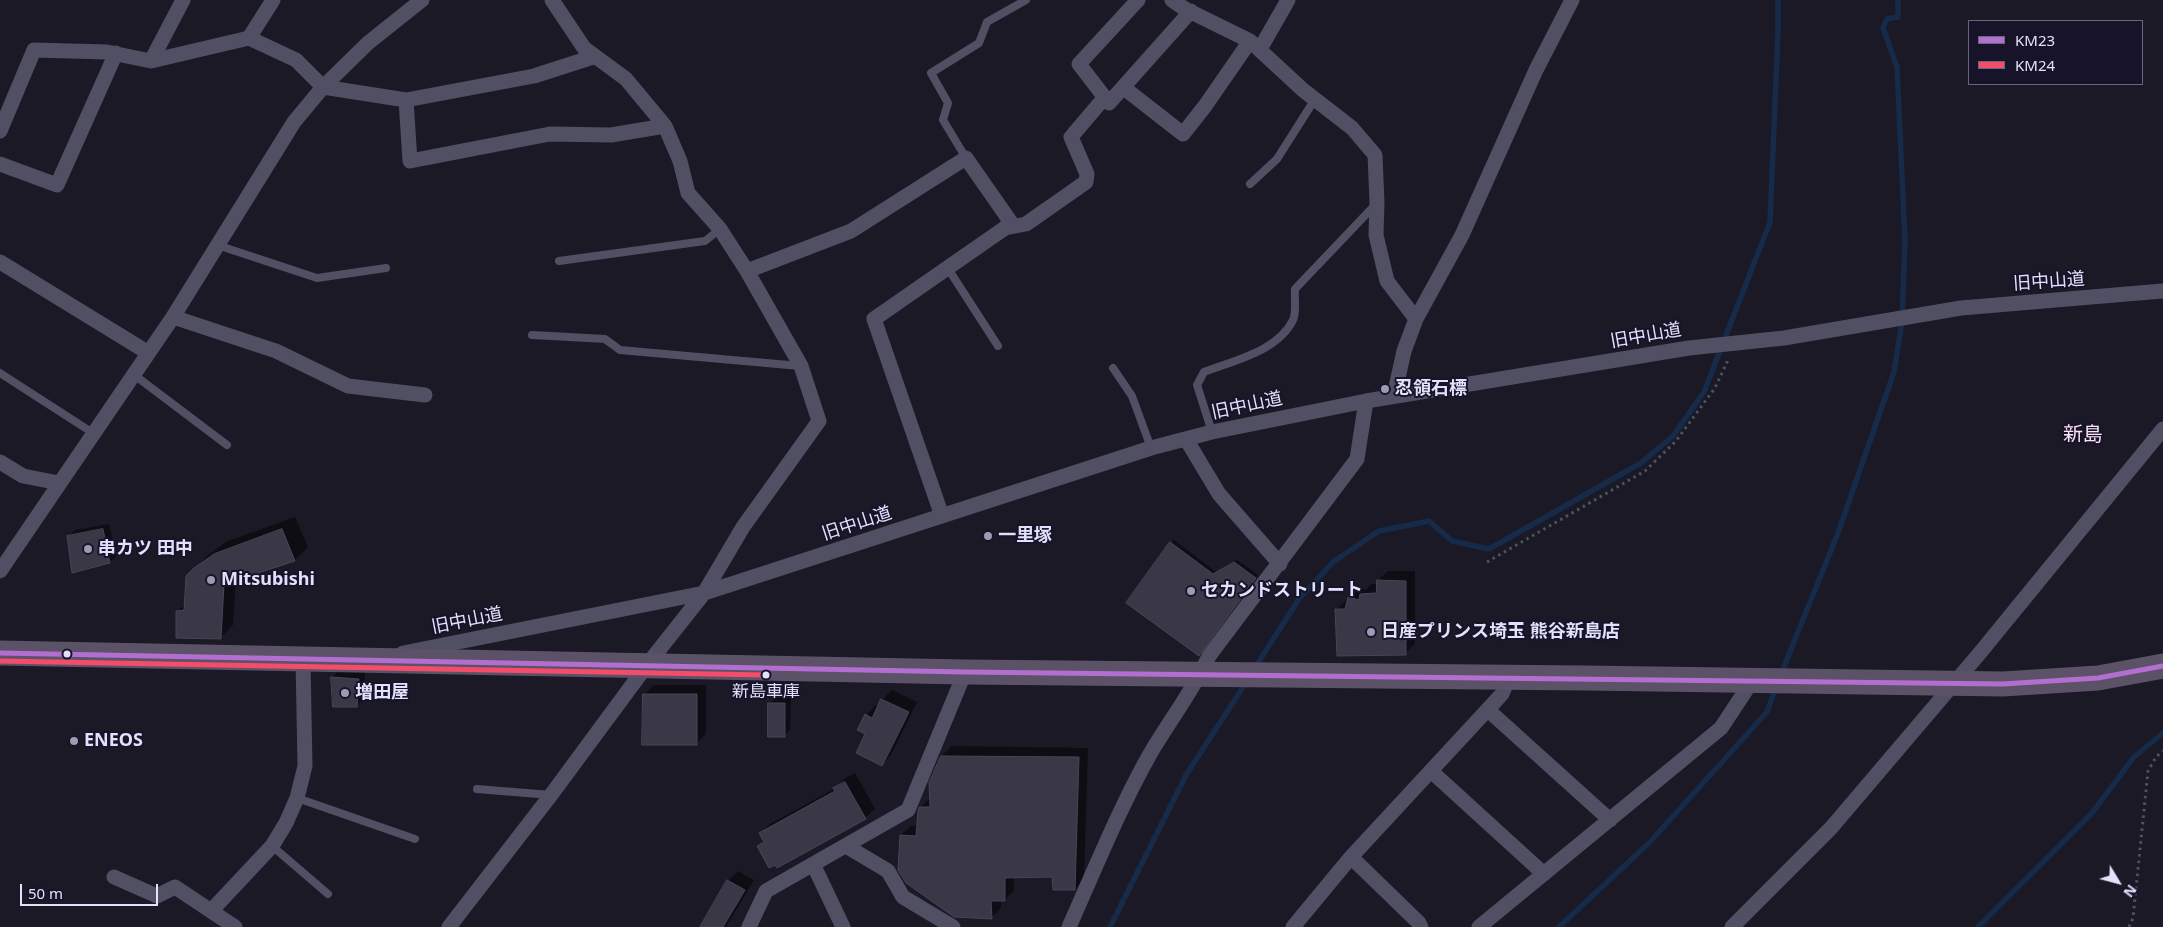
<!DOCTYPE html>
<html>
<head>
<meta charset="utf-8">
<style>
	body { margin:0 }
	#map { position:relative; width:2163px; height:927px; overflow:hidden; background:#1a1925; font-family:"Noto Sans",sans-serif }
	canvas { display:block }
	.legend { position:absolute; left:1968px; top:20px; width:175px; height:65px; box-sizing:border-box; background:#17142a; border:1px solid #68667e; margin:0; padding:6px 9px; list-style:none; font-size:15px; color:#e2e1fc }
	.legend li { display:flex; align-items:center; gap:10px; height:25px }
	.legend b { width:25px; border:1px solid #68667e }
	.north { position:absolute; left:2093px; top:857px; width:50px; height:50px; -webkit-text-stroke:4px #17142a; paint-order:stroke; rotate:127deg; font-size:14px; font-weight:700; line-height:20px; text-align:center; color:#e2e1fc }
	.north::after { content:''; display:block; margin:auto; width:18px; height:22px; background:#e2e1fc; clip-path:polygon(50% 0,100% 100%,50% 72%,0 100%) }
	.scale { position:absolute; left:20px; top:884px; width:138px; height:22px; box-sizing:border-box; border:2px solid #e2e1fc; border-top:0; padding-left:6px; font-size:15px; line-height:18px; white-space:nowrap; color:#e2e1fc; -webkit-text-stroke:4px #17142a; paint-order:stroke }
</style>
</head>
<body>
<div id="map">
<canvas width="2163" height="927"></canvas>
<ul class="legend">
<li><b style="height:6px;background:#b36fd0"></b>KM23</li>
<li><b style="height:6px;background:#f44d6c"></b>KM24</li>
</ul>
<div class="north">N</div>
<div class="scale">50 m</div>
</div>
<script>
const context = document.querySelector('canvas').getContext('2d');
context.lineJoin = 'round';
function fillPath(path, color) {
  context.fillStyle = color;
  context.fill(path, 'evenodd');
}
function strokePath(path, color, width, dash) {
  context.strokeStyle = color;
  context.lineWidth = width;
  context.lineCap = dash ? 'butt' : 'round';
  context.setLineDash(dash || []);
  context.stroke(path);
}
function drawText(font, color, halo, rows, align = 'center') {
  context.font = font + ' "Noto Sans","Noto Sans JP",sans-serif';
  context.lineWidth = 4;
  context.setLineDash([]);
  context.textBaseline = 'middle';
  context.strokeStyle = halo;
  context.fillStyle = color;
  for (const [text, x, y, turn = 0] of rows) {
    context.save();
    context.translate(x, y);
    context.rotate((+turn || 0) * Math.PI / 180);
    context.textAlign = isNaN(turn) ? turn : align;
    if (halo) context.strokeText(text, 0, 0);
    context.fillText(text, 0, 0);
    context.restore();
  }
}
fillPath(new Path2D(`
	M295,517L308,547L295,560L236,579L233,625L220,638L177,612L186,603L195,568L208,555L228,541Z
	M109,524L116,556L110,562L68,536L75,530Z
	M1174,540L1216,572L1237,560L1258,575L1201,652L1171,543Z
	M1388,571H1415V644L1405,653L1337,609L1359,588L1366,590L1371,584H1378V580Z
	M338,671L365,673L363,699L356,706L332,678Z
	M654,685H706V734L696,744L644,695Z
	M892,690L917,702L891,755L882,765L867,734L866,715L876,705L879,707L882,700Z
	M776,698H791L790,729L784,736L770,704Z
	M952,746L1088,748L1084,879L1075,889L1054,875L1014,876V891L1004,900H1001V908L992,917L901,835L911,826H918L920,808L931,797L942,756Z
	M855,773L875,809L865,818L759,846L764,841L760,834L770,824L836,788L844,779Z
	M738,871L754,880L726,927H702L728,881Z`), '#0007');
strokePath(new Path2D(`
	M1254,669L1299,599L1333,562L1379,531L1429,521L1452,541L1489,549L1641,463L1673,436L1704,392L1770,222L1778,32V0
	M1781,674L1838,533L1894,372L1902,322L1905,241L1897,67L1883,28L1887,19L1898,17V0
	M1110,927L1186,775L1247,681
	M1559,927L1649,843L1767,712L1776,687
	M1978,927L2092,813L2134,757L2163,733`), '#152b49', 5.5);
const building = new Path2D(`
	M103,529L110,563L72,573L67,536Z
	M282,529L295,561L224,584L221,639L176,638V611L184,610L186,576L194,568L214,554Z
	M1170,542L1213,574L1234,562L1256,578L1199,656L1126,603Z
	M1377,580L1406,581V655L1337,656L1335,609H1345L1348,597L1359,600L1360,594L1376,593Z
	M331,677L359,679L357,707H333Z
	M643,694H697V745H642Z
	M881,699L909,712L882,766L856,753L865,734L857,730L865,714L872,718Z
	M768,703H785V737H768Z
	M941,756L1079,757L1075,890H1053L1052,877L1005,878V901H991L992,919L954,917L906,883L898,870L900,835L916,836L918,811L919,807H930L929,783Z
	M845,782L866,819L777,868L775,865L769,868L757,846L764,842L759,833L835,791L833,788Z
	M727,880L745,890L723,927H700Z`);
fillPath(building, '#3a3846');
strokePath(building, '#474557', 1);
strokePath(new Path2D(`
	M1487,562L1645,471L1676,441L1715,388L1728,360
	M2129,927L2133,918L2148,771L2156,757L2163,751`), '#4a5560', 3, [2.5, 4]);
strokePath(new Path2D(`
	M966,158L943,120L948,103L931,73L979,43L987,22L1026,0
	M1250,184L1277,159L1315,99
	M217,245L317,278L386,268
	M559,261L705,241L720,229
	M947,267L998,346
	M532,335L605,339L620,350L800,366
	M1113,368L1132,396L1151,448
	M0,373L93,433
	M133,374L227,445
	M1212,432L1197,385L1204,372C1235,360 1278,351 1293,320C1297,312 1294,298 1295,289L1376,204
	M477,789L551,795
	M297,798L415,839
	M272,846L328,894`), '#504f64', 8);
strokePath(new Path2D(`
	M273,0L249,38L296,60L323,87L406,100L534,76L593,57
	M1138,0L1079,64L1109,103L1191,11
	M1172,0L1185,9L1250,41L1303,90L1352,128L1375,155L1377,202L1376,235L1387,281L1416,319
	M1260,49L1288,0
	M151,61L249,38
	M1124,88L1183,134L1205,106L1250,41
	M406,100L410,161L550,134L611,135L665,126
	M0,131L34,50L107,52L151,61L183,0
	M0,164L57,185L116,53
	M1005,228L1026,224L1086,182L1087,174L1071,137L1105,97
	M0,262L147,352
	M747,271L851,231L966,158L1010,221L1005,228L874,319L942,516
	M173,317L276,351L348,386L425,395
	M1394,396L1404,351L1416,319L1462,235L1536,70L1572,0
	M1186,439L1219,494L1280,564
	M0,462L23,476L59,483
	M0,571L173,317L294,122L323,87L368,43L422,0
	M403,653L704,593L1151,448L1212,432L1366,401L1689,348L1784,338L1961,308L2163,291
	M1488,710L1610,820
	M1431,771L1544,874
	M846,846L888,871L903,897L953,927
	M1351,857L1419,923L1421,927
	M813,864L843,927
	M114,877L157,896L175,887L235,927
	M211,911L272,846L286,823L297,798L305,766L303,660
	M449,927L551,795L647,665L704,593L743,527L819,421L801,366L747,271L720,229L688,193L680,161L665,126L626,79L584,48L552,0
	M749,927L766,891L908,810L965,672
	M1069,927C1095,869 1119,809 1150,754C1169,721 1193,691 1209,656L1357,459L1366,401
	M1293,927L1351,857L1502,694L1509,677
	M1479,927L1721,728L1752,681
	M1732,927L1831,828L1979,654L2163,429`), '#504f64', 15);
strokePath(new Path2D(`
	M0,653L965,672L1585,678L2003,684L2098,678L2163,666`), '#5c5267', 25);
strokePath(new Path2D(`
	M0,653L965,672L2003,684L2098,678L2163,666`), '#b36fd0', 5);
strokePath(new Path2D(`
	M0,661L766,675`), '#f44d6c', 5);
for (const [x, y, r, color] of [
	[1385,389,5,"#9c9bb1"],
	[988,536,5,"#9c9bb1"],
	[88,549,5,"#9c9bb1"],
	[211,580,5,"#9c9bb1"],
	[1191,591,5,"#9c9bb1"],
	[1371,632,5,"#9c9bb1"],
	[67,654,4.5,"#e2e1fc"],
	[766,675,4.5,"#e2e1fc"],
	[345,693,5,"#9c9bb1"],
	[74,741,5,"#9c9bb1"]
]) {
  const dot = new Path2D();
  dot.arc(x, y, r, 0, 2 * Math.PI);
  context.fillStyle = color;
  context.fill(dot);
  strokePath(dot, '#17142a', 2);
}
drawText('17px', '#e2e1fc', '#17142a', [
	["新島車庫",766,692]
]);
drawText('18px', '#e2e1fc', '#17142a', [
	["旧中山道",2049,282,-4],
	["旧中山道",1646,336,-10],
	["旧中山道",1247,406,-12],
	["旧中山道",857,524,-18],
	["旧中山道",467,621,-11]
]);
drawText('bold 18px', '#e2e1fc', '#17142a', [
	["忍領石標",1395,389],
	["一里塚",998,536],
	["串カツ 田中",98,549],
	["Mitsubishi",221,580],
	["セカンドストリート",1201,591],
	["日産プリンス埼玉 熊谷新島店",1381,632],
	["増田屋",355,693],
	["ENEOS",84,741]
], 'left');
drawText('20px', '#fce3f4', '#17142a', [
	["新島",2083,435]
]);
</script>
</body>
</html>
